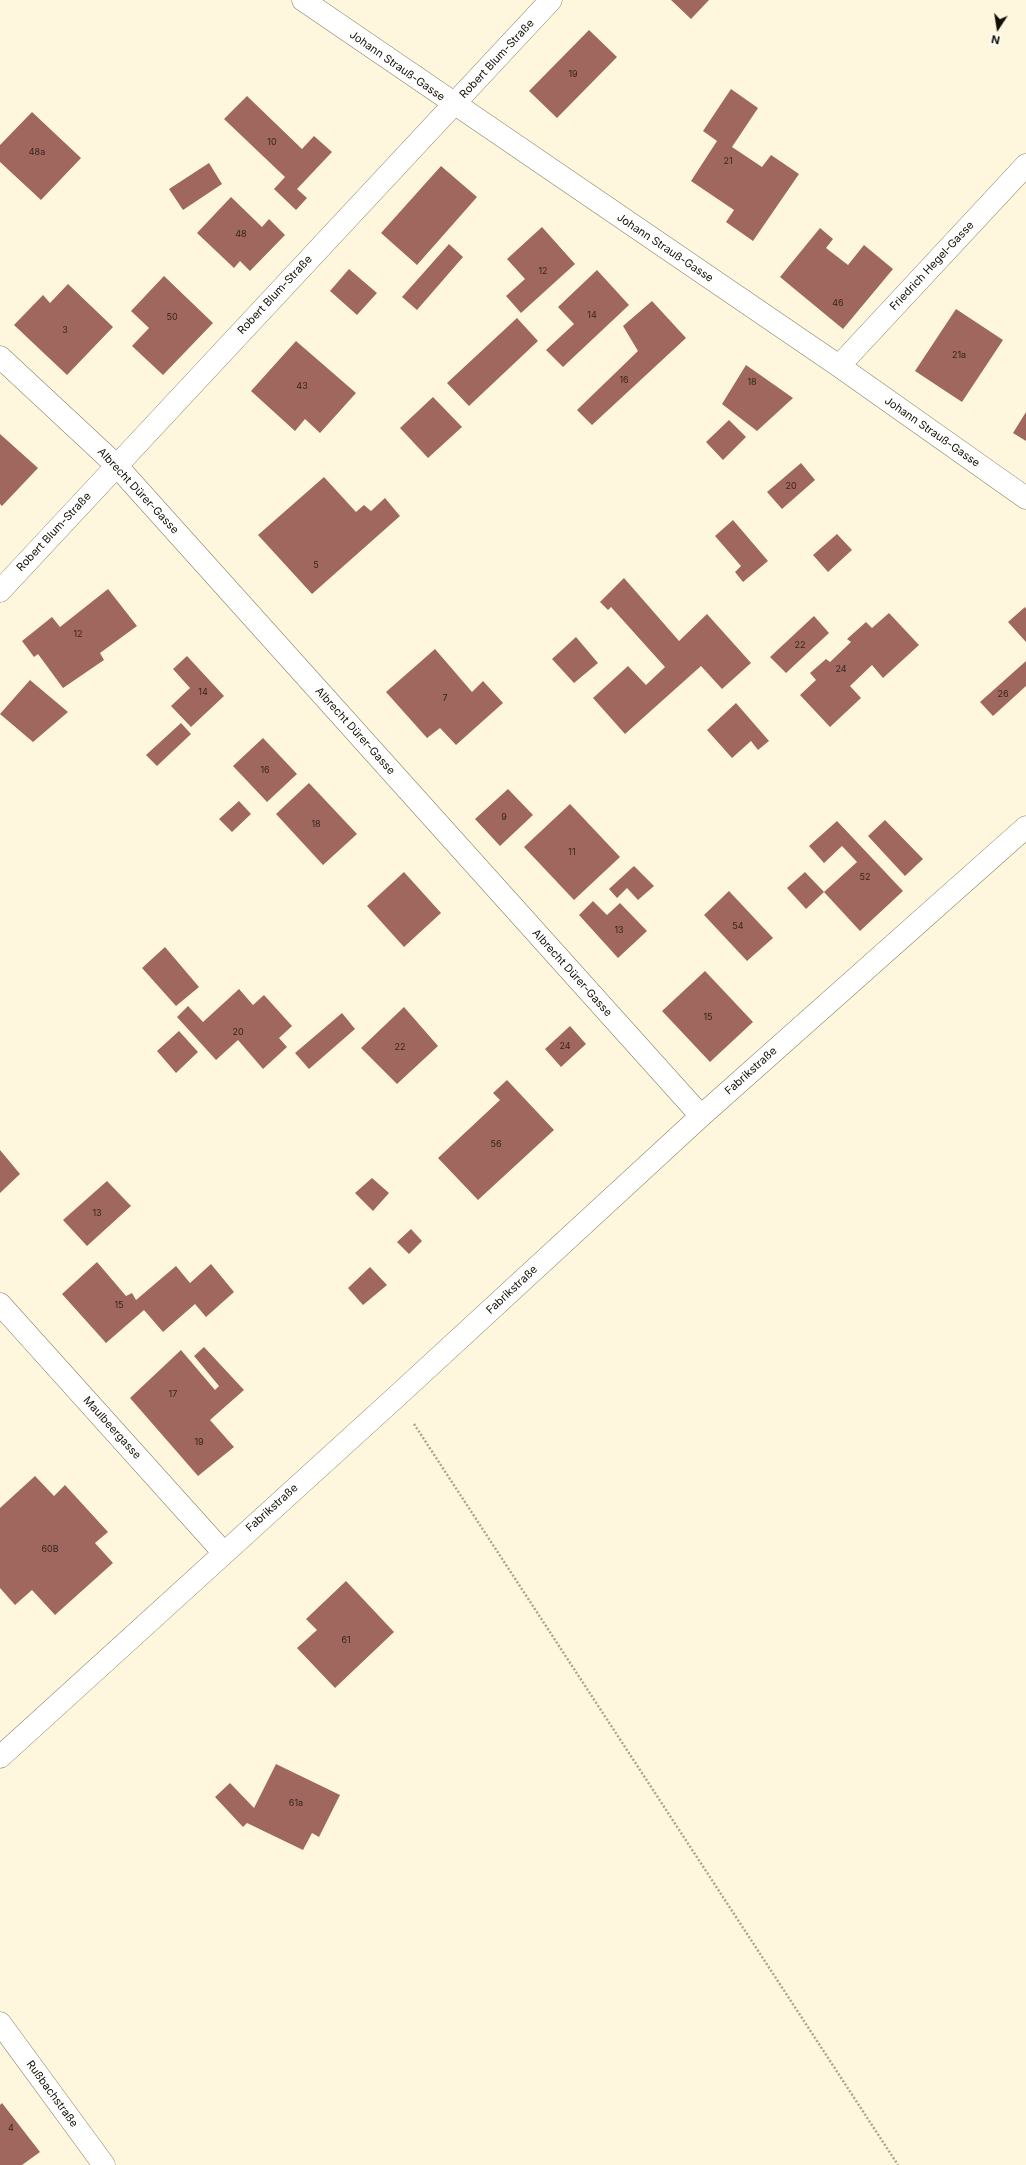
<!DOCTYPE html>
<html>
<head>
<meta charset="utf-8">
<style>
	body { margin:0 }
	#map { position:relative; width:1026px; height:2165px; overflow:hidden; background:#fef7dd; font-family:Inter,sans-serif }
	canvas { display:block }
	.north { position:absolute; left:978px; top:8px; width:40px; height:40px; -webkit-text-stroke:3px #fff; paint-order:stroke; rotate:192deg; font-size:11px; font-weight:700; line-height:16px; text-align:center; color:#120f04 }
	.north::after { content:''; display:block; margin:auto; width:14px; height:18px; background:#120f04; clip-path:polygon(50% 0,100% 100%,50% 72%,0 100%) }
</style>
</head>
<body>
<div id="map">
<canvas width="1026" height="2165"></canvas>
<div class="north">N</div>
</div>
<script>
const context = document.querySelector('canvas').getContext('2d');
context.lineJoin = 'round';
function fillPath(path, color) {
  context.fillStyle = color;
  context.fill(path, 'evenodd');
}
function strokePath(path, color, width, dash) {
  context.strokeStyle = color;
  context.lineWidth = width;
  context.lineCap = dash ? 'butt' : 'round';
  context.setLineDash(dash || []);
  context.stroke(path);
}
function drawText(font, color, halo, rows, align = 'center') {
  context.font = font + ' Inter,sans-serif';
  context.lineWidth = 4;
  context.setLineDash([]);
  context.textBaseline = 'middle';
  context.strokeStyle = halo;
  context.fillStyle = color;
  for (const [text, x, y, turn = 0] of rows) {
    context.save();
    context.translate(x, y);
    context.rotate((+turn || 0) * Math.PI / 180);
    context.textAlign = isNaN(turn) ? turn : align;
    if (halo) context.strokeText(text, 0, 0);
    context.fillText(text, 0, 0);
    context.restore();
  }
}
fillPath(new Path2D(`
	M671,0H709L691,19Z
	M589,30L617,57L557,118L529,91Z
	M731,89L758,108L732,147L762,167L771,155L799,174L753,241L726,222L734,210L691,181L717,141L703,131Z
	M247,96L302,149L314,136L332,152L297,189L307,198L296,210L274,189L285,177L224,119Z
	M32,112L81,158L41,200L0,162V145Z
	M209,163L222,184L183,210L169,189Z
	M441,166L477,197L417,265L381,233Z
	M231,197L262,227L269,219L285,235L250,271L240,261L234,268L197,233Z
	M542,227L575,264L521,313L506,296L525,279L507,259Z
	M820,228L833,239L826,248L848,265L864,245L893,269L843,329L780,277Z
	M449,244L463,257L417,310L402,297Z
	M349,269L377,293L357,315L330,291Z
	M597,270L629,305L563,367L546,350L574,324L558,307Z
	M164,276L213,323L163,375L132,346L149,328L131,311Z
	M68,284L113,327L67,375L14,325L43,295L50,303Z
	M652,301L686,338L592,425L577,410L638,351L623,326Z
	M956,309L1003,340L962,402L915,371Z
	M517,318L538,341L469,406L447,383Z
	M296,341L356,393L320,433L305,419L295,431L251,391Z
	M746,365L793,398L757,431L722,404Z
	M433,397L462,427L428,458L400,428Z
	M1026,412V441L1013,433Z
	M729,420L746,437L723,460L706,442Z
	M0,434L38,468L2,506L0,504Z
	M801,463L815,480L782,509L767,492Z
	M324,477L356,512L364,505L371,511L385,498L400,516L312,594L258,535Z
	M733,520L768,561L743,582L735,572L741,566L715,536Z
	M837,534L852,550L828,572L813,555Z
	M624,578L679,641L707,614L751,663L722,689L701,666L625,734L593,698L628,666L646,685L665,667L611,607L608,610L600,602Z
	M108,589L137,626L100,653L104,660L63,688L38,654L34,657L22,641L52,617L60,627Z
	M1025,607L1026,609V642L1008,622Z
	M889,613L919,645L883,678L872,665L850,686L861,698L830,727L800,695L816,680L810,673L826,659L830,662L851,642L847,639L866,622L872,628Z
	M814,616L829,633L786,673L770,657Z
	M576,637L598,663L574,683L552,659Z
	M435,649L472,692L483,681L503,703L456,745L440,728L427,738L386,692Z
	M187,656L224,696L191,727L171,706L190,688L173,669Z
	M1026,661V686L993,716L980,702Z
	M30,680L68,712L33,742L0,714Z
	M736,703L769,741L758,750L751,741L732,758L707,730Z
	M181,723L191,734L157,766L146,755Z
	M263,738L297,774L267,802L233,766Z
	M309,783L357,834L323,865L276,814Z
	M508,789L533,815L500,846L475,819Z
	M239,801L251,814L232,832L219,819Z
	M570,804L620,857L574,900L524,847Z
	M885,820L923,859L905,876L868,836Z
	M837,821L903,891L860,931L824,892L806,909L787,888L805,872L824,892L857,862L842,846L824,863L809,846Z
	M634,866L654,886L638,900L627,888L617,898L609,889Z
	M404,872L441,913L404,947L367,906Z
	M729,891L773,938L747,961L704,915Z
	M593,901L607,915L620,903L647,931L618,958L579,915Z
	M165,947L199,987L176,1006L142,968Z
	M705,971L753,1022L710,1062L662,1011Z
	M239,989L253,1005L264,995L292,1026L279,1038L287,1047L263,1069L238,1040L216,1060L177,1017L188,1006L203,1022Z
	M404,1007L438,1046L397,1084L361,1048Z
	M342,1013L355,1029L309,1069L295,1053Z
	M570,1026L586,1044L561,1067L545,1049Z
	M179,1031L198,1052L176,1073L157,1051Z
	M507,1080L554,1130L478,1200L438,1158L500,1100L493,1093Z
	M0,1150L20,1174L0,1193Z
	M372,1178L389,1193L373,1211L355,1193Z
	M107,1181L131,1206L87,1246L63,1220Z
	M411,1229L422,1241L409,1254L397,1242Z
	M97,1262L126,1296L132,1293L136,1300L176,1266L190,1283L211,1264L234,1292L206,1317L195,1304L163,1332L144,1310L106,1343L62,1294Z
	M370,1267L387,1285L363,1305L348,1288Z
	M204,1347L244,1390L210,1420L234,1447L198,1476L130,1398L181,1350L215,1390L219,1386L194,1356Z
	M35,1476L54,1496L65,1485L108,1532L95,1543L113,1563L55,1615L32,1590L15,1605L0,1588V1508Z
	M346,1581L394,1632L335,1688L297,1648L317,1630L306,1619Z
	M276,1764L340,1795L319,1837L312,1833L303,1850L247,1823L243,1827L215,1797L230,1783L254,1808Z
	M2,2103L40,2152L22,2165H0V2105Z`), '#a0675f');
const minor = new Path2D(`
	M303,0L839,366L1026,498
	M0,357L116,465L701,1116
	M839,366L1026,165
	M0,591L551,0
	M0,1304L223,1552
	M0,1757L396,1397L701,1116L1026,827
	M0,2023L104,2165`);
strokePath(minor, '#888062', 23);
strokePath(new Path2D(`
	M414,1424L898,2165`), '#aaa490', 2.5, [2, 2]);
strokePath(minor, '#fff', 22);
drawText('9px', '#36251b', null, [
	["19",573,74],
	["10",272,142],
	["48a",37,152],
	["21",728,161],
	["48",241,234],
	["12",543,271],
	["46",838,303],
	["14",592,315],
	["50",172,317],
	["3",65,330],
	["21a",959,355],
	["16",624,380],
	["18",752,382],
	["43",302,386],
	["20",791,486],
	["5",316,565],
	["12",78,634],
	["22",800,645],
	["24",841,669],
	["14",203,692],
	["26",1003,694],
	["7",445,698],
	["16",265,770],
	["9",504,817],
	["18",316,824],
	["11",572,852],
	["52",865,877],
	["54",738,926],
	["13",619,930],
	["15",708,1017],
	["20",238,1032],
	["24",565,1046],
	["22",400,1047],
	["56",496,1144],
	["13",97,1213],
	["15",119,1305],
	["17",173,1394],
	["19",199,1442],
	["60B",50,1549],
	["61",346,1640],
	["61a",296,1803],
	["4",11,2128]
]);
drawText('11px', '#120f04', '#fff', [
	["Robert Blum-Straße",497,59,-47],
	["Johann Strauß-Gasse",397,66,35],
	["Johann Strauß-Gasse",665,248,34],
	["Friedrich Hegel-Gasse",932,266,-47],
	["Robert Blum-Straße",275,295,-47],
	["Johann Strauß-Gasse",932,432,35],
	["Albrecht Dürer-Gasse",138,491,47],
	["Robert Blum-Straße",54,532,-47],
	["Albrecht Dürer-Gasse",355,731,48],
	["Albrecht Dürer-Gasse",572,973,48],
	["Fabrikstraße",751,1071,-42],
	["Fabrikstraße",512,1290,-43],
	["Maulbeergasse",112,1428,48],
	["Fabrikstraße",272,1508,-42],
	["Rußbachstraße",52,2094,54]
]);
</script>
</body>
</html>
